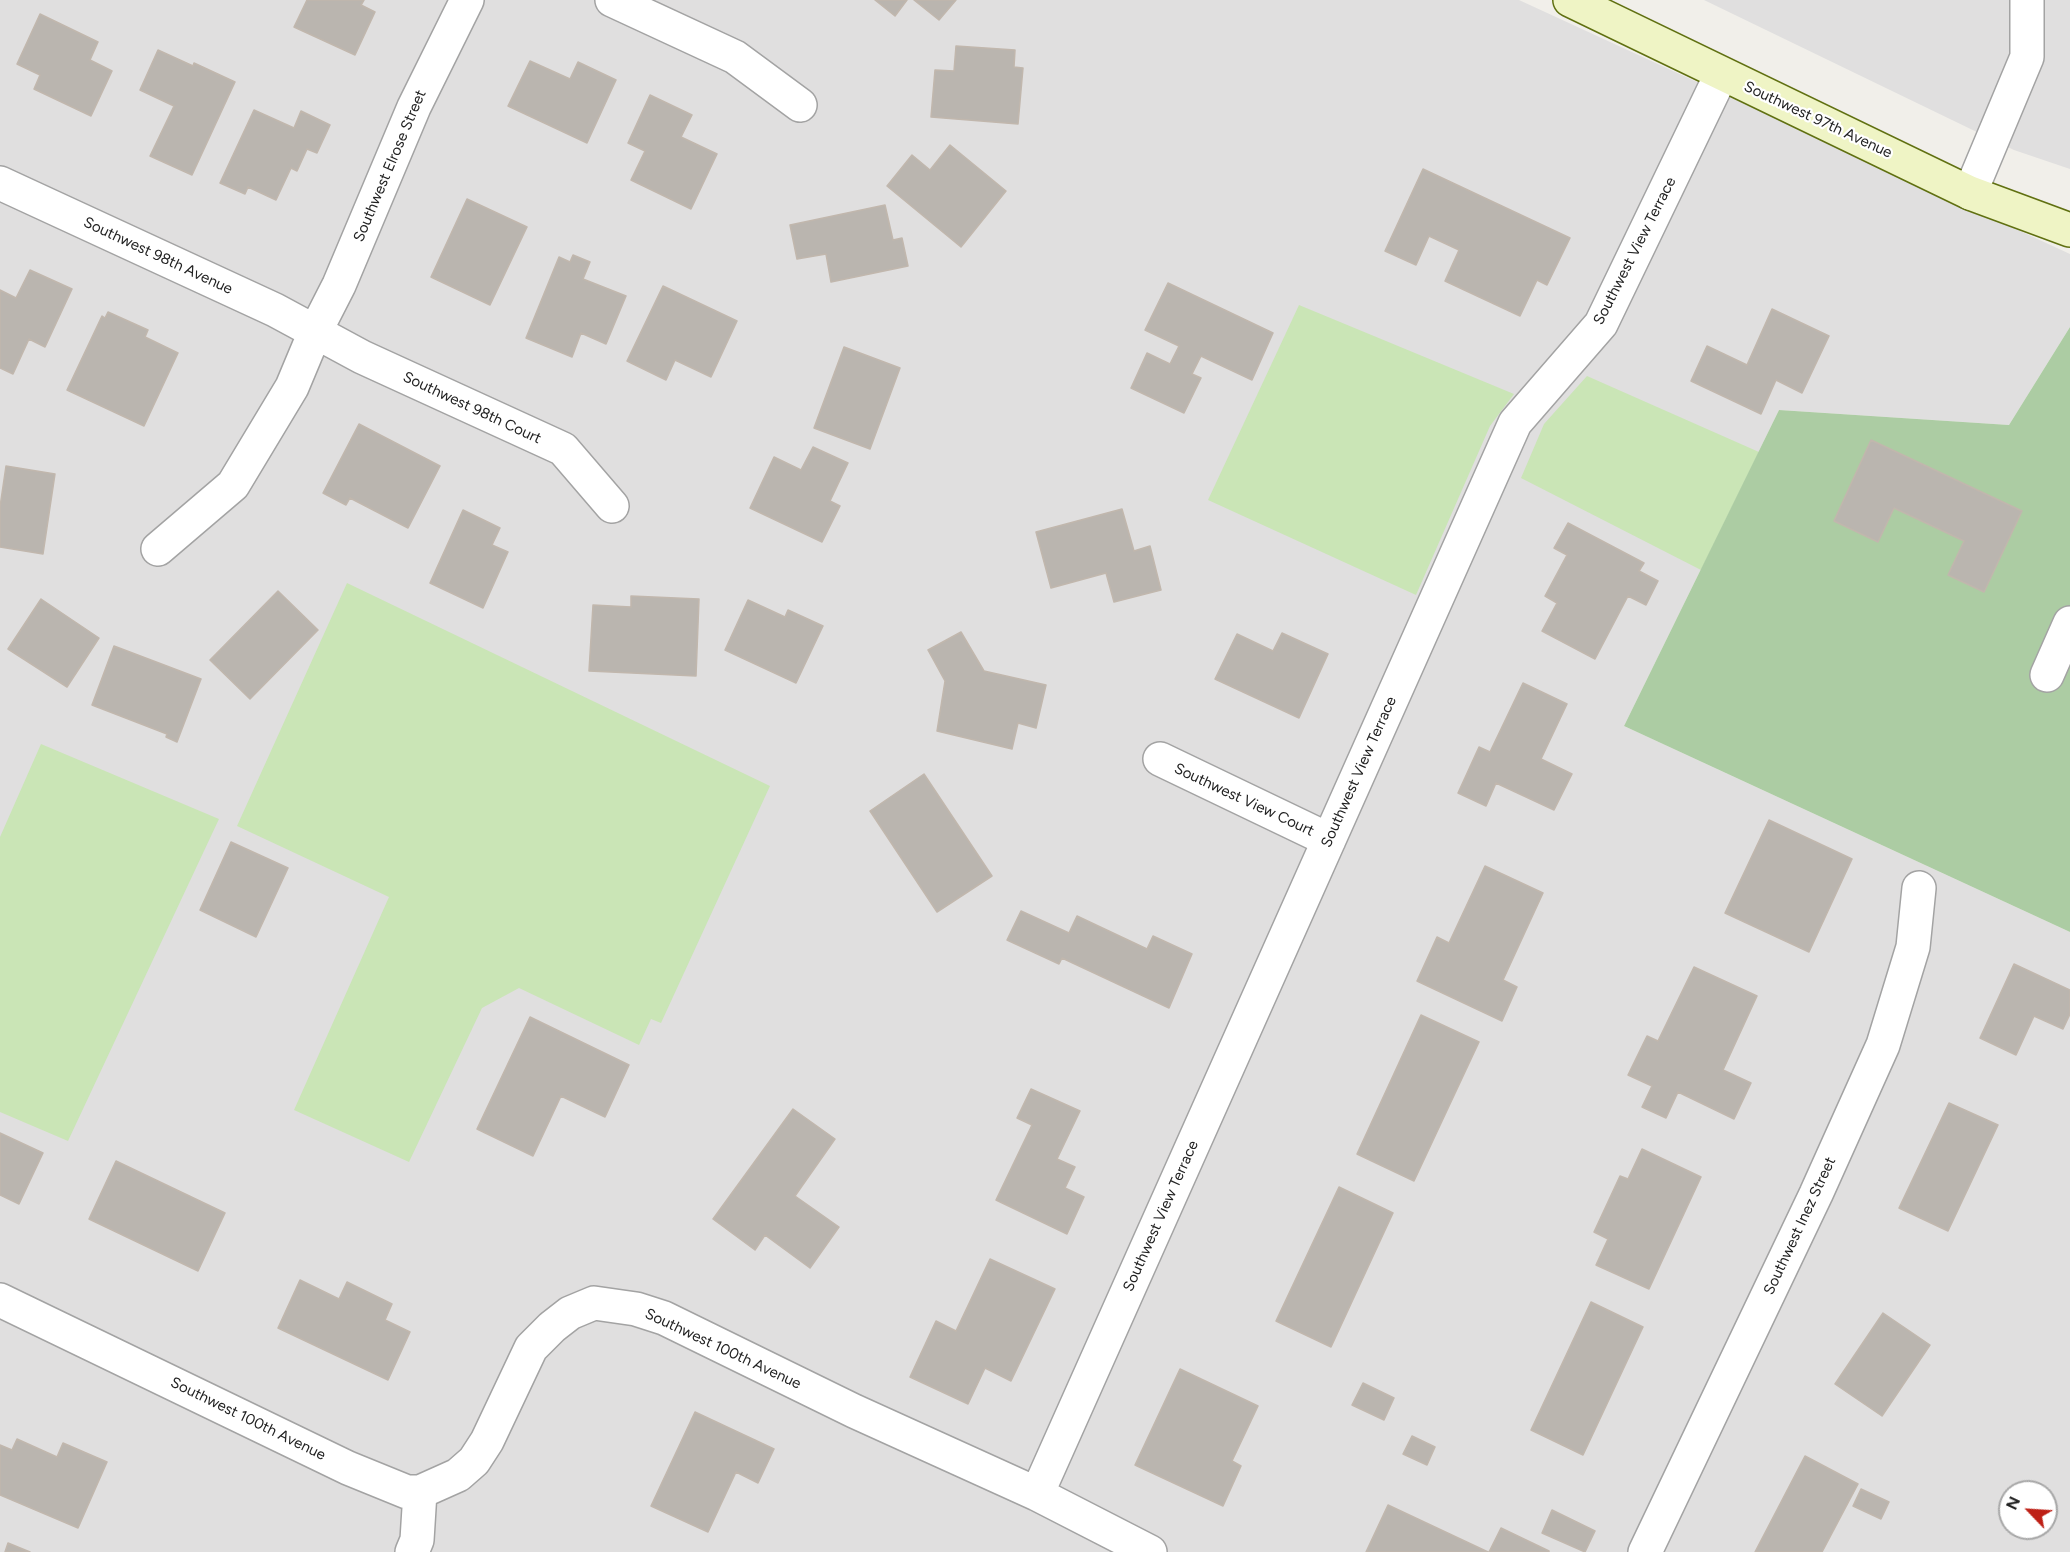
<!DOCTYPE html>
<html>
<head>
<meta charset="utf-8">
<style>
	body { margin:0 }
	#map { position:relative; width:2070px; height:1552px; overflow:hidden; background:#f1efea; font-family:Figtree,sans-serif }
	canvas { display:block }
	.north { position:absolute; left:1998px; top:1480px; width:60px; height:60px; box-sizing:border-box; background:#fff; border:2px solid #a7a7a7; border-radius:50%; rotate:295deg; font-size:16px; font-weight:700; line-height:24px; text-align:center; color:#222 }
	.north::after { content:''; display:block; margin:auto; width:21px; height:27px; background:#be2016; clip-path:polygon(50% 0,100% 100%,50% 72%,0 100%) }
</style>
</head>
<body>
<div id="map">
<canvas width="2070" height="1552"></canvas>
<div class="north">N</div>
</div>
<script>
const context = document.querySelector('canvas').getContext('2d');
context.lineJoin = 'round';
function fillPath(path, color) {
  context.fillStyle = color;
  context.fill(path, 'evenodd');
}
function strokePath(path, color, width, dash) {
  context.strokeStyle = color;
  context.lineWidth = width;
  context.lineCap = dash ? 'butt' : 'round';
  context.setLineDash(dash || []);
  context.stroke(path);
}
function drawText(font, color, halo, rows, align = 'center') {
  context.font = font + ' Figtree,sans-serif';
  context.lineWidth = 4.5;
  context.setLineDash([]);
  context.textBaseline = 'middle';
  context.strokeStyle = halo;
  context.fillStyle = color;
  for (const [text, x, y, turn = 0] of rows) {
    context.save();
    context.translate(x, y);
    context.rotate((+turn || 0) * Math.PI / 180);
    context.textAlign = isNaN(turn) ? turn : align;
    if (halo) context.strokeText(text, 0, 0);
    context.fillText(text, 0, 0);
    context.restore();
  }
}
fillPath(new Path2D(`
	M0,0H1519L2070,254V327L2009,425L1779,410L1624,726L2070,932V1552H0ZM2010,1492H2046V1528H2010Z
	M1704,0H2070V169L2014,150Z`), '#e0dfdf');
fillPath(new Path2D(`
	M1299,305L1514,394L1490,426L1416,595L1208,500Z
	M1587,376L1759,452L1701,570L1521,478L1544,424Z
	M347,583L770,786L661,1023L651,1019L639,1045L519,988L482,1008L409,1162L294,1110L389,897L237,826Z
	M41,744L219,819L68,1141L0,1112V837Z`), '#cae5b6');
fillPath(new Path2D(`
	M2070,327V932L1624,726L1779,410L2009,425Z`), '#accca3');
const building = new Path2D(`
	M307,0H364L361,5L375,12L355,55L294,27Z
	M875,0H907L895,16Z
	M914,0H956L939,20Z
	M40,14L98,42L90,60L112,71L91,116L34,89L40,75L17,64Z
	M956,46L1015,50L1014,67L1023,68L1018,124L931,117L935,70L954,71Z
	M158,50L193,66L194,63L235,82L192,175L150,156L174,106L140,90Z
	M530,61L570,79L578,62L616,80L587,143L508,106Z
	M650,95L692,115L681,137L717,154L691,209L631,180L645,151L628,143Z
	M254,110L294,128L301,111L330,125L317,153L307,149L297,171L291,168L276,200L248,187L245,194L220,183Z
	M950,145L1006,191L961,247L887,186L912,155L930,170Z
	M1423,169L1570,238L1547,285L1537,280L1520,316L1445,281L1459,250L1429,236L1416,265L1385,251Z
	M467,199L527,227L490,305L431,277Z
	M885,205L893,240L902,238L908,266L831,282L826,254L797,259L790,225Z
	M573,255L590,262L583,279L626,296L606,344L581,333L572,357L526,338L559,257L570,262Z
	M30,270L72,289L45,347L29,339L13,374L0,368V290L16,298Z
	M1168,283L1273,333L1252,380L1201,356L1192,374L1201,378L1184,413L1131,388L1147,353L1170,364L1179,346L1145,330Z
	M663,286L737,321L711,377L675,360L666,380L627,361Z
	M1772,309L1829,336L1802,393L1776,380L1761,414L1691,381L1707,346L1747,365Z
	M108,312L148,330L145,337L178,353L144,426L67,390L102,316L105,318Z
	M844,347L900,368L870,449L814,428Z
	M359,424L440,466L408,528L350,498L346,505L323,493Z
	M1871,440L2022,511L1984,592L1948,575L1964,541L1894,508L1878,542L1834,521Z
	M813,447L848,463L830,501L840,506L822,542L750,508L774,457L801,470Z
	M6,466L55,474L43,554L0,547V507Z
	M1122,509L1134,551L1150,546L1161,590L1114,602L1106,573L1051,588L1036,532Z
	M463,510L500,528L492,545L508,552L483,608L430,583Z
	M1568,523L1644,563L1639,571L1658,581L1646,605L1628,596L1595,659L1542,631L1557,603L1545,596L1567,555L1554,548Z
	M278,591L318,630L250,699L210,660Z
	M631,596L699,599L696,676L589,671L593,605L631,607Z
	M41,599L99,638L67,687L8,649Z
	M748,600L785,617L788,610L823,626L796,683L725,650Z
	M961,632L984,671L1046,685L1036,728L1018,723L1012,749L937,731L945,681L928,650Z
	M1282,633L1328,654L1299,718L1215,679L1237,634L1273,651Z
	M114,646L201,679L177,742L166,737L167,734L92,705Z
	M1523,683L1567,704L1541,759L1572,774L1554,810L1496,783L1486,806L1458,793L1479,747L1490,752Z
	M924,774L992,876L937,912L870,811Z
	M1769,820L1852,859L1809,952L1725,913Z
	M231,842L288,868L256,937L200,910Z
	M1485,866L1543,893L1503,980L1517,987L1502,1021L1417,981L1437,937L1449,943Z
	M1021,911L1069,933L1077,916L1147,949L1153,936L1192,954L1169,1008L1062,958L1059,964L1007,940Z
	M2014,964L2070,990V1014L2063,1029L2034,1016L2016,1055L1980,1038Z
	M1694,967L1757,996L1723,1070L1751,1083L1734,1119L1678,1092L1666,1118L1642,1107L1652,1086L1628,1075L1647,1036L1658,1041Z
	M1421,1015L1479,1042L1414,1181L1357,1154Z
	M530,1017L629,1065L605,1117L561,1096L533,1156L477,1129Z
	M1031,1089L1080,1111L1057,1159L1075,1167L1065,1188L1084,1197L1067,1234L996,1200L1032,1125L1017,1118Z
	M1949,1103L1998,1125L1948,1231L1899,1208Z
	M793,1109L835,1139L795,1196L839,1227L810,1268L765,1235L755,1250L713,1219Z
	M0,1133L43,1153L19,1204L0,1195Z
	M1642,1149L1701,1177L1649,1289L1596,1265L1608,1239L1594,1232L1620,1176L1628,1179Z
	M116,1161L225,1213L198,1271L89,1219Z
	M1339,1187L1393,1213L1331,1347L1276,1321Z
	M990,1259L1055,1289L1011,1381L985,1368L968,1404L910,1377L936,1321L956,1331Z
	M300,1280L339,1299L347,1282L392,1304L385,1320L410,1332L388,1380L278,1328Z
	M1591,1302L1643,1327L1583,1455L1531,1430Z
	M1883,1313L1930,1345L1882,1416L1835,1384Z
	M1180,1369L1258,1406L1232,1461L1241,1466L1223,1506L1135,1465Z
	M1363,1383L1394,1398L1384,1420L1352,1405Z
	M695,1412L774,1449L758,1483L736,1472L708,1532L651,1506Z
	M1412,1436L1435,1447L1427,1465L1403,1454Z
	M17,1439L57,1457L63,1443L107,1462L78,1528L0,1495V1445L12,1450Z
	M1805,1456L1858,1484L1822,1552H1755Z
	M1861,1489L1889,1502L1881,1519L1853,1506Z
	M1388,1505L1488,1552H1366Z
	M1552,1510L1595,1531L1585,1552L1542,1533Z
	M1501,1528L1549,1551V1552H1489Z
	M8,1543L30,1552H5Z`);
fillPath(building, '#bab5af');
strokePath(building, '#c1b7ad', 1.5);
const street = new Path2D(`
	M612,0L735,57L800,105
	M0,183L275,310L362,357L563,449L612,506
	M1970,193L2027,57V0
	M158,549L233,485L292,387L315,332L339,285L414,107L467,0
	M2047,675L2070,623
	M1160,759L1329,840
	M0,1300L348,1468L407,1492H420L458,1475L474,1461L487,1441L531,1348L552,1327L570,1313L594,1303L636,1309L664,1318L854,1411L1037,1494L1150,1552
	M1037,1494L1515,423L1601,324L1721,75
	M412,1552L417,1540L420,1492
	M1645,1552L1816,1194L1883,1045L1913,947L1919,888`);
const secondary = new Path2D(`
	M1570,0L1970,193L2070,230`);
strokePath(street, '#a3a3a3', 36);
strokePath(secondary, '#607011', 36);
strokePath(street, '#fff', 33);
strokePath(secondary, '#eff4c5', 33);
drawText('15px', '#222', '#fff', [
	["Southwest 97th Avenue",1818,120,25],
	["Southwest Elrose Street",390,166,-67],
	["Southwest View Terrace",1635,251,-63],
	["Southwest 98th Avenue",158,256,25],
	["Southwest 98th Court",472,408,25],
	["Southwest View Terrace",1359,772,-66],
	["Southwest View Court",1244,800,25],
	["Southwest View Terrace",1161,1216,-66],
	["Southwest Inez Street",1800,1226,-65],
	["Southwest 100th Avenue",723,1349,25],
	["Southwest 100th Avenue",248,1419,26]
]);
</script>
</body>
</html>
